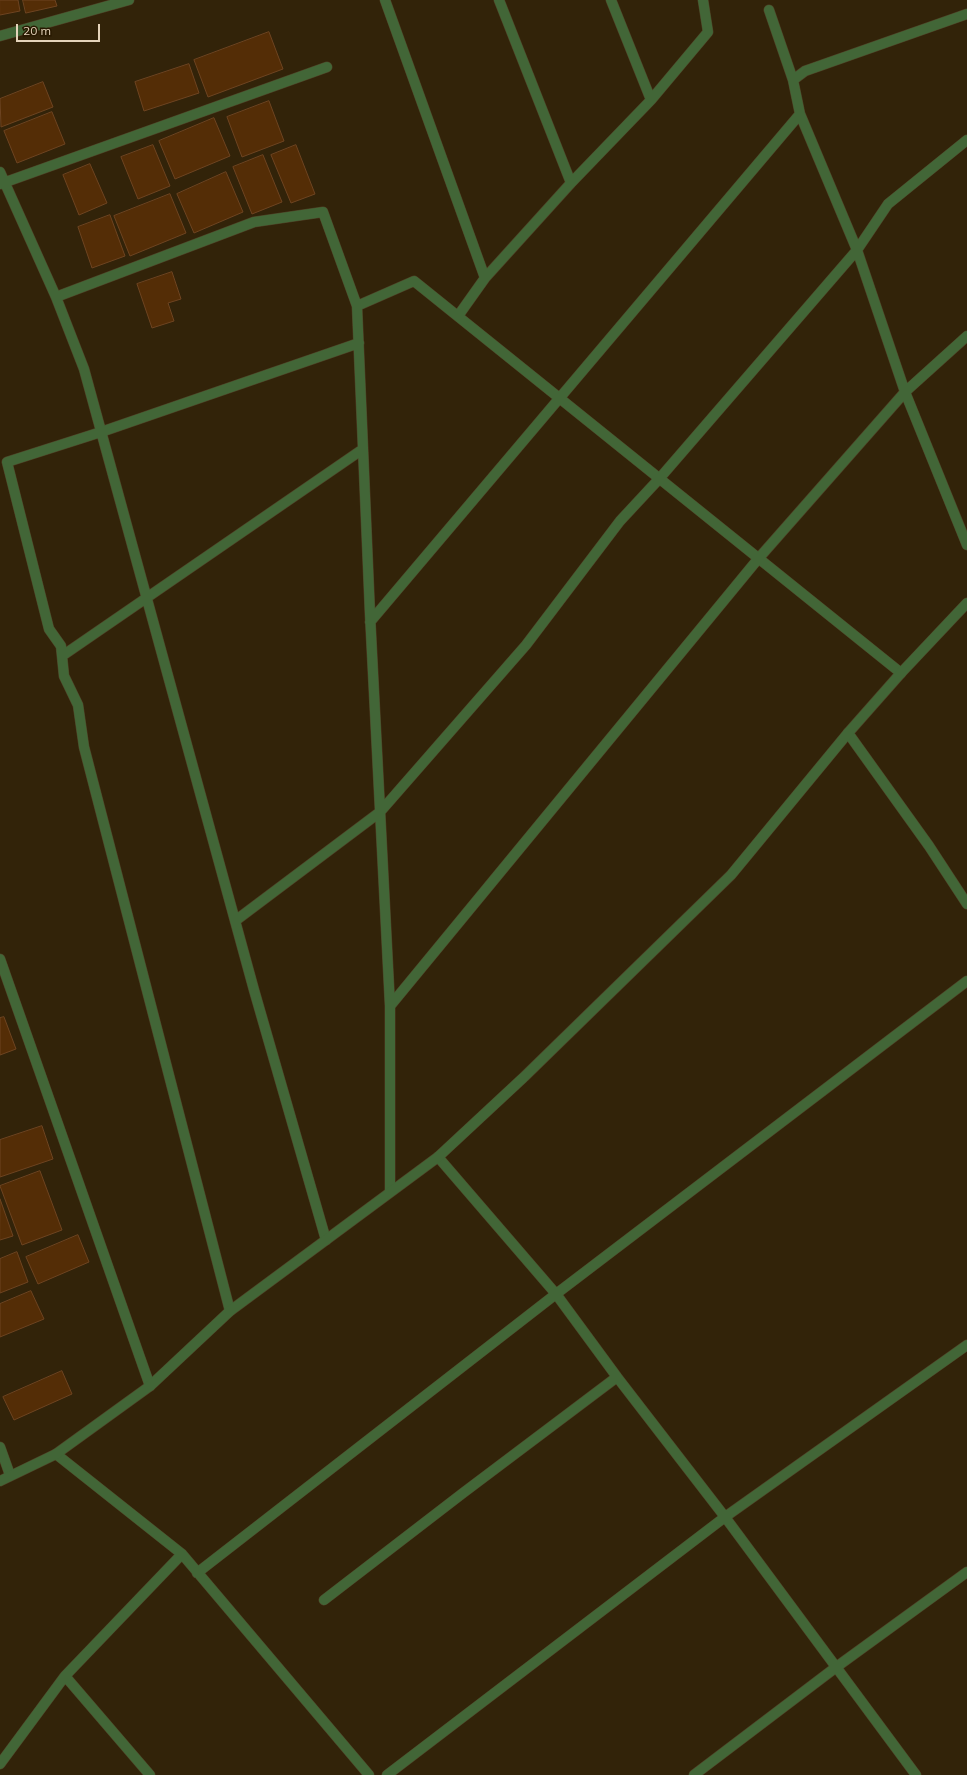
<!DOCTYPE html>
<html>
<head>
<meta charset="utf-8">
<style>
	body { margin:0 }
	#map { position:relative; width:967px; height:1775px; overflow:hidden; background:#322309; font-family:Mulish,sans-serif }
	canvas { display:block }
	.scale { position:absolute; left:16px; top:24px; width:84px; height:18px; box-sizing:border-box; border:2px solid #e5d4bb; border-top:0; padding-left:5px; font-size:12px; line-height:14px; white-space:nowrap; color:#e5d4bb; -webkit-text-stroke:3px #281901; paint-order:stroke }
</style>
</head>
<body>
<div id="map">
<canvas width="967" height="1775"></canvas>
<div class="scale">20 m</div>
</div>
<script>
const context = document.querySelector('canvas').getContext('2d');
context.lineJoin = 'round';
function fillPath(path, color) {
  context.fillStyle = color;
  context.fill(path, 'evenodd');
}
function strokePath(path, color, width, dash) {
  context.strokeStyle = color;
  context.lineWidth = width;
  context.lineCap = dash ? 'butt' : 'round';
  context.setLineDash(dash || []);
  context.stroke(path);
}
const building = new Path2D(`
	M0,0H18L20,11L0,15Z
	M23,0H55L57,6L26,13Z
	M269,32L283,69L208,97L194,60Z
	M189,64L199,93L144,111L135,82Z
	M43,82L53,107L1,127L0,99Z
	M269,101L284,141L242,157L227,117Z
	M52,112L65,144L17,163L4,131Z
	M214,118L230,156L175,179L159,141Z
	M153,145L170,186L138,199L121,157Z
	M296,145L315,194L291,203L271,155Z
	M263,155L282,202L252,214L233,167Z
	M90,164L107,203L79,215L63,175Z
	M226,172L243,212L194,233L177,194Z
	M170,194L186,233L130,256L114,216Z
	M110,215L125,256L92,268L78,227Z
	M172,272L181,299L168,303L174,321L152,328L137,284Z
	M4,1017L16,1049L0,1055V1018Z
	M42,1126L53,1159L0,1177V1140Z
	M40,1171L62,1230L22,1245L0,1186Z
	M0,1199L13,1236L0,1240Z
	M78,1235L89,1262L38,1284L26,1257Z
	M17,1252L28,1282L0,1293V1259Z
	M31,1291L44,1319L0,1337V1304Z
	M62,1371L72,1394L14,1420L3,1397Z`);
fillPath(building, '#542d06');
strokePath(building, '#6e4421', 1);
const minor = new Path2D(`
	M385,0L485,278L458,316
	M499,0L571,183
	M0,36L129,0
	M793,80L805,71L967,14
	M651,100L708,32L703,0
	M967,140L888,204L857,250L905,392L967,545
	M0,172L56,297L84,369L254,990L326,1240
	M0,184L327,67
	M485,278L571,183L651,100L611,0
	M56,297L254,222L323,212L357,306
	M370,622L800,114
	M62,656L363,449
	M848,733L929,846L967,904
	M235,921L380,812L526,645L620,521L659,479L857,250L800,114L793,80L769,10
	M0,959L150,1386
	M390,1006L758,559L905,392L967,336
	M438,1157L556,1294L617,1377L725,1517L916,1775
	M390,1192V1006L370,614L357,306L414,281L901,673
	M230,1311L84,747L78,705L64,676L61,646L49,629L7,462L101,432L359,343
	M0,1447L10,1475
	M56,1454L182,1554L369,1775
	M197,1573L556,1294L967,981
	M324,1600L463,1493L617,1377
	M65,1676L150,1775
	M0,1764L65,1676L182,1554
	M387,1775L725,1517L967,1345
	M694,1775L835,1668L967,1572`);
const tertiary = new Path2D(`
	M0,1481L56,1454L150,1386L230,1311L438,1157L524,1077L731,875L848,733L901,673L967,603`);
strokePath(minor, '#4f3f25', 11);
strokePath(tertiary, '#4f3f25', 11);
strokePath(minor, '#426637', 10);
strokePath(tertiary, '#426637', 10);
</script>
</body>
</html>
